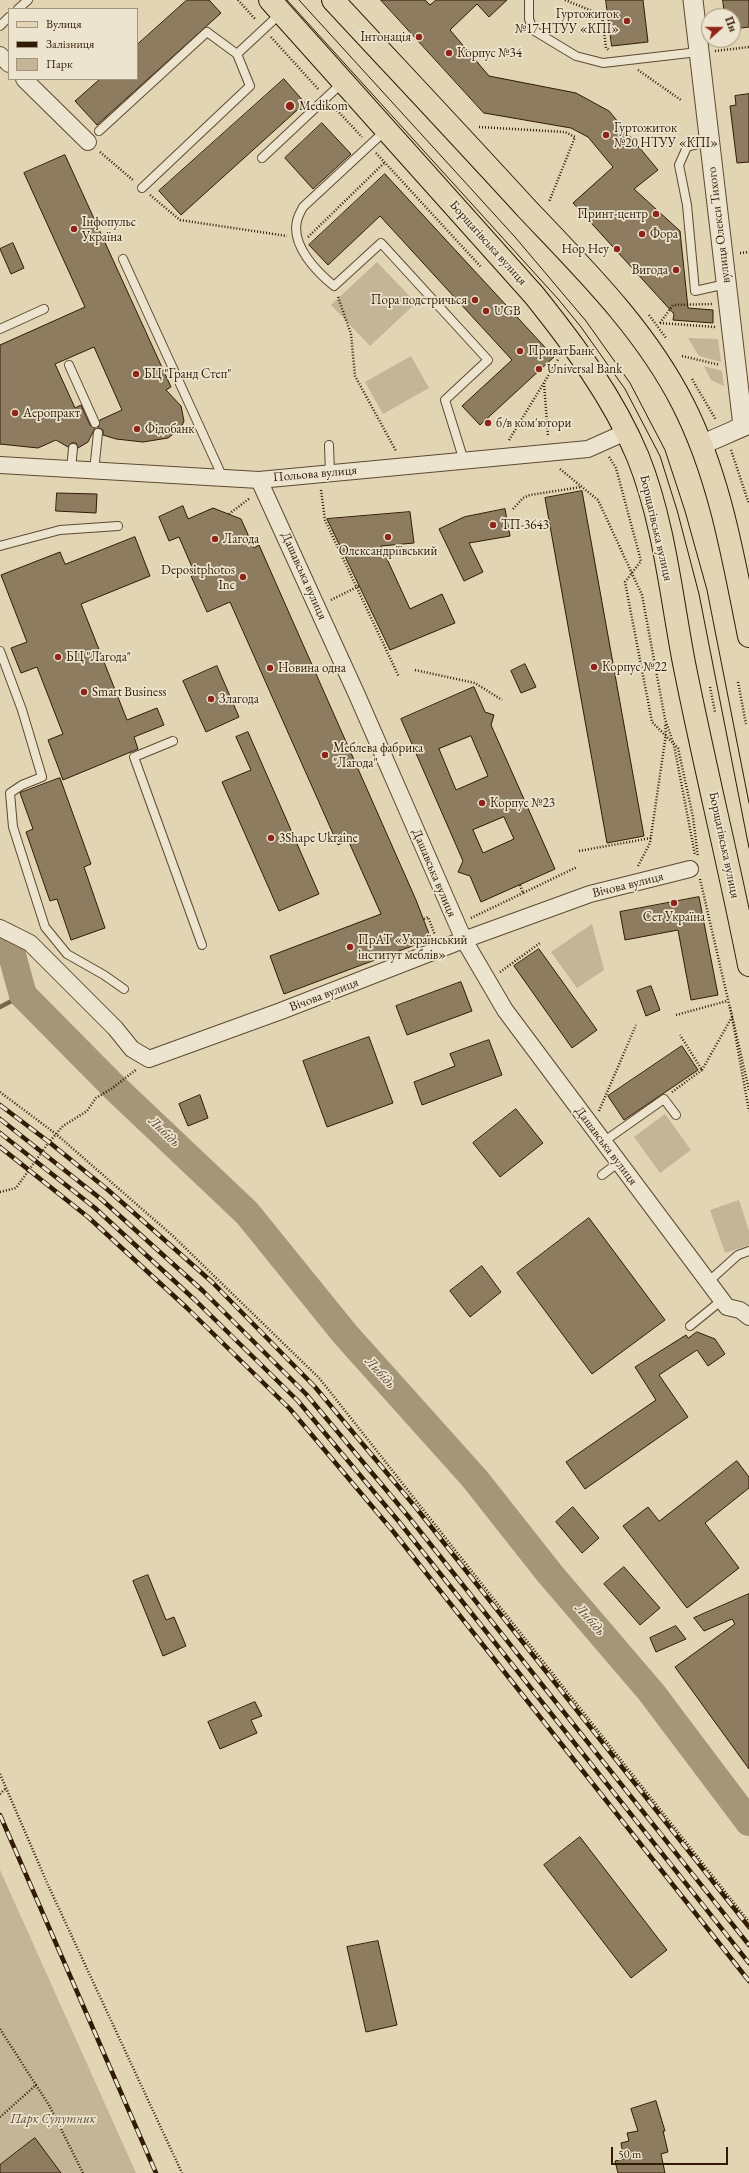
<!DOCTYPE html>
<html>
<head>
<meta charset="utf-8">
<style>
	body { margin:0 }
	#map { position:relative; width:749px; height:2173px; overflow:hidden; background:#e1d5b4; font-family:"EB Garamond",serif }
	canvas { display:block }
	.legend { position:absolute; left:8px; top:8px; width:130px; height:72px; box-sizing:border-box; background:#ece4ce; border:1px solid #a2947d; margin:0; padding:5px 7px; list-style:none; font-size:12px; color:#321b04 }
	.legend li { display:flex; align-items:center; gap:8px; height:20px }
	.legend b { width:20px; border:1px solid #a2947d }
	.north { position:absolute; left:701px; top:8px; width:40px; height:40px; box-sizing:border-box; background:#ece4ce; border:1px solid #a2947d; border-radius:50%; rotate:69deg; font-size:11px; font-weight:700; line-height:16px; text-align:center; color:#321b04 }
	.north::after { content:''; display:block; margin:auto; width:14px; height:18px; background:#8f2418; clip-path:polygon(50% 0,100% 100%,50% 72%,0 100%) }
	.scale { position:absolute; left:611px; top:2147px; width:117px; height:18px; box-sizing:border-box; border:2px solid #321b04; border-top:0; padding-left:5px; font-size:12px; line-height:14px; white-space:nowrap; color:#321b04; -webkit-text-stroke:3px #ece4ce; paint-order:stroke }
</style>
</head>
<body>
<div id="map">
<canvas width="749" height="2173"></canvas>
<ul class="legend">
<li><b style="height:5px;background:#e1d5b4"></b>Вулиця</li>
<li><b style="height:5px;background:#321b04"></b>Залізниця</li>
<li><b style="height:11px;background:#c3b596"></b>Парк</li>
</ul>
<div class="north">Пн</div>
<div class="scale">50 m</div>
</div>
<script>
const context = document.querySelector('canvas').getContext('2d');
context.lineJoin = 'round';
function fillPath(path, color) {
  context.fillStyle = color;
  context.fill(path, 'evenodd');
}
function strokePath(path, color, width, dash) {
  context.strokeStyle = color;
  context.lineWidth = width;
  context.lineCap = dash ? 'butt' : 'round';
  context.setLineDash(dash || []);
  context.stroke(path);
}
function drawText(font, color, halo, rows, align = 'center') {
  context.font = font + ' "EB Garamond",serif';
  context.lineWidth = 3.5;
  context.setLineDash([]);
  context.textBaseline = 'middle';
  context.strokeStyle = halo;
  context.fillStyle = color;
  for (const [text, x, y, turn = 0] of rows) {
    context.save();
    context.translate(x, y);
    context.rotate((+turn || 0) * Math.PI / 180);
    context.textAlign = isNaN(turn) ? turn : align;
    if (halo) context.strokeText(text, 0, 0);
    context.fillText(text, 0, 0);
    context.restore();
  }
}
fillPath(new Path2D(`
	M377,262L416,303L370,346L331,305Z
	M688,338L718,339L721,362L699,356Z
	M411,356L429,388L383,414L365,382Z
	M704,366L722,371L724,386L711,380Z
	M592,924L604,970L577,988L551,952Z
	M665,1114L691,1150L660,1173L634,1137Z
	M739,1200L749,1231V1245L725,1253L710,1210Z
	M0,1870L136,2173H0Z`), '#c3b596');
strokePath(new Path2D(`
	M0,1007L23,995`), '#78654a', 4.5);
strokePath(new Path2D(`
	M7,937L23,995L114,1087L247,1213L345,1334L475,1479L550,1574L651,1692L749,1822`), '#a69678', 28);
const building = new Path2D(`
	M187,0H209L221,13L97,125L75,101L100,79H137V45Z
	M381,0H425L430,5L436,0H507L489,17L477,4L450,30L489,76L576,93L609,111L658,170L634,189L680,231L688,308L713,310V323L673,320L674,314L573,203L613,167L588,137L571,128L484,113Z
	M606,0H643L648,42L612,46Z
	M723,0H749V27L733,29V16H725Z
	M284,79L305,103L181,215L159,191Z
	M749,94V162L737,163L730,106L736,105L735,96Z
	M322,123L351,154L313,189L285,158Z
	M65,155L171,387L166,390L181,406L184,421L181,428L168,438L143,442L116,439L103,435V430L98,428L100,420L122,410L94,347L55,364L75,408L81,405L90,425L95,428L88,442L78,448L76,443H71L68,447L56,440L38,448L0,444V345L85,307L24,173Z
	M385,174L554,357L480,425L462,406L512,360L380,216L328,265L309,245Z
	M13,243L24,268L11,274L0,249Z
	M582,491L644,836L607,843L545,498Z
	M57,493L97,494L96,513L56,511Z
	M183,506L188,519L213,508L241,519L254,548L259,545L416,900L431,939L284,994L270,956L381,914L348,840L338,845L230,602L207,612L191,576L195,574L179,537L169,541L159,517Z
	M505,509L510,536L469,543L483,572L464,581L439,529L464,517Z
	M410,512L414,543L381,546L410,609L442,594L455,623L390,650L327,519Z
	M135,537L150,576L81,604L127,720L157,708L164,725L134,737L138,749L63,780L48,740L63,734L37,667L21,673L11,648L27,642L1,575L60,552L65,564Z
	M525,664L536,687L521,693L511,671Z
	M217,666L239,717L206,732L183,681Z
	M474,687L485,712L494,715L491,725L555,869L481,902L470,876L458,872L463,861L401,719ZM471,736L488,776L456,790L439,749ZM504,817L514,839L483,853L473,830Z
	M248,732L319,894L279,911L222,782L251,770L236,737Z
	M60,778L91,864L84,867L105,928L71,940L57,899L50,901L26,832L33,829L20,793Z
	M699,897L718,995L691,1000L678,930L625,940L620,912Z
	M539,949L597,1030L572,1048L514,966Z
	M461,982L472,1011L407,1035L396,1006Z
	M651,986L660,1010L646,1016L637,991Z
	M369,1037L393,1103L327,1127L303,1061Z
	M489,1040L502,1075L422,1105L414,1082L455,1066L450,1054Z
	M682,1046L698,1070L624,1120L608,1096Z
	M200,1095L208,1118L188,1126L179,1104Z
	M516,1109L543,1143L500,1177L473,1143Z
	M589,1218L665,1320L592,1374L517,1273Z
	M482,1266L501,1292L470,1317L450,1291Z
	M697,1332L715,1339L725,1354L708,1366L697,1350L659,1375L688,1417L585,1489L566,1462L656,1400L635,1367L686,1335L688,1338Z
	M737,1461L749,1477V1488L705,1523L739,1568L687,1608L623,1526L648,1507L659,1521Z
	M573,1507L599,1538L582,1553L556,1522Z
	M624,1567L660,1608L640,1625L604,1584Z
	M148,1575L166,1620L174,1617L186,1646L163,1656L133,1581Z
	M749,1594V1769L675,1667L735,1624L732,1619L704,1631L694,1618Z
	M676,1626L686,1639L656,1652L650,1638Z
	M255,1702L262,1716L251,1720L257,1733L220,1749L208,1722Z
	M580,1837L667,1950L631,1978L544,1865Z
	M378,1941L397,2025L366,2032L347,1947Z
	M656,2101L665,2131H663L668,2152L661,2154L665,2173H618L615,2161L624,2159L621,2143L629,2141L627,2133L638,2131L631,2109Z
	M35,2138L61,2173H0V2165Z`);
fillPath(building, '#8d7c60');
strokePath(building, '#321b04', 1);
const service = new Path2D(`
	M529,0V19L533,30L576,56L603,63L698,52
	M18,9L28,0
	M0,26L9,17
	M237,54L281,13
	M386,130L303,207C301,211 298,216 297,221C291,246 317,272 334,286L381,243L488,360L445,400L464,461
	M99,131L207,32L237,54L250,86L142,188
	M709,141L687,147L679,165L687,205L695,291L726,284
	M262,158L343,82
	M123,259L223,478
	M0,329L44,309
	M69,365L95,423
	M329,445L330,473
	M71,470L73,448
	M94,471L98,433
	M0,546L60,530L118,526
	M0,651L22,710L42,777L22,785L10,793L13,827L45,927L67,954L104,975L124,989
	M173,741L134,757L202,945
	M603,1142L664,1099L676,1115
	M602,1175L619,1162
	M708,1282L738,1255L749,1251
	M690,1326L722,1300`);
const minor = new Path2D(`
	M0,55L9,64
	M24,79L88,142
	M0,465L259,480L588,449L626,432
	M259,480L357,695L464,940L505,1010L727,1307L740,1310L749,1317
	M0,928L30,943L115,1028L132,1049L149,1059L281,1011L458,942L590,894L690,869`);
const tertiary = new Path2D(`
	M693,0L743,426
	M701,445L749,424`);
const primary = new Path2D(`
	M270,0L534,295C574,345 613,397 638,457C664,522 671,595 684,663C704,764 729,864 749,965
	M333,0C398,70 463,139 527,209C584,269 645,329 683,404C720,477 733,557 749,636`);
strokePath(service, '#5e4a30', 10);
strokePath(minor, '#5e4a30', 18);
strokePath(tertiary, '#5e4a30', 21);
strokePath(primary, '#321b04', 24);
strokePath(new Path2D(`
	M238,0L256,20
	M565,0L602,15L606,48L609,50
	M271,37L319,90
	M715,51L749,47
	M638,70L681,100
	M333,106L362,137
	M479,127L565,132L575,137L549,202
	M100,152L134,181
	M376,153L481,267
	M150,195L180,220L287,236
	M308,237L384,163
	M740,253L749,252
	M338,297L351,334L355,376L396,451
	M649,315L666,338
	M660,323L673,305L713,304
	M660,323L715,327
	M682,356L720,365
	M692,379L716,420
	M544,383L548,436
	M509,440L559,358
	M731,450L749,504
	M609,457L616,468L641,561L625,582L652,722L678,748L693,817L698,857
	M560,469L598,500L642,595L665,719L674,745L695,855
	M321,490L325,520L399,677
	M513,509L523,498L530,495L581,487
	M229,514L250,498
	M331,600L359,586
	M415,670L475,683L502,700
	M738,682L746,724
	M710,687L715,712
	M579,851L651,838
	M638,866L650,843L666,734L665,723
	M700,879L732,1017L749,1111
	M520,885L523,893L577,867
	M471,918L523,893
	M424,919L428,917L435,935
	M500,972L540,943
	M730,1007L749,1090
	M676,1015L727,1001
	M702,1070L732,1017
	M0,1092L56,1134L173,1236L320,1379L749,1922
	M672,1092L702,1070L680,1035
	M599,1111L636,1025
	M0,1192L16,1188L49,1142L63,1126L87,1111L96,1098L111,1089L137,1069
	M0,1774L48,1885L182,2173
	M0,1794L6,1788
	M0,2029L36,2085
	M0,2117L36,2085L49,2105L83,2173`), '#321b04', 2.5, [1, 2]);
strokePath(service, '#ece4ce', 8);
strokePath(minor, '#ece4ce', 16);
strokePath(tertiary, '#ece4ce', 19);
strokePath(primary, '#e1d5b4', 22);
strokePath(new Path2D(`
	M287,0L559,300L581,327L625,389L660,456L677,510L699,594L749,848
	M299,0L515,237L586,321L630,383L665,450L685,511L707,590L749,803`), '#321b04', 1);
const rail = new Path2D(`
	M0,1105L49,1142L108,1190L212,1282L315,1387L417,1509L749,1927
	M0,1119L101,1199L203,1291L306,1394L408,1516L749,1945
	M0,1133L95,1208L195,1300L298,1401L400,1523L749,1963
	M0,1147L88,1217L187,1308L290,1409L392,1530L749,1981
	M0,1815L156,2173`);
strokePath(rail, '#321b04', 4.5);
strokePath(rail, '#ece4ce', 3, [9]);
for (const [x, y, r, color] of [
	[627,21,4,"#8f2418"],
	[419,37,4,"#8f2418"],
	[449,53,4,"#8f2418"],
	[290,106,5,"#8f2418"],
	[606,135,4,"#8f2418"],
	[656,214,4,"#8f2418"],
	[74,229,4,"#8f2418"],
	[642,234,4,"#8f2418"],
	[617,249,4,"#8f2418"],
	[676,270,4,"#8f2418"],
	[475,300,4,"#8f2418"],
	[486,311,4,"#8f2418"],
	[520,351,4,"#8f2418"],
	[539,369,4,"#8f2418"],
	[136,374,4,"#8f2418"],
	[15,413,4,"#8f2418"],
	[488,423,4,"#8f2418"],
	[137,429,4,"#8f2418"],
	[493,525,4,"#8f2418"],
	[388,537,4,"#8f2418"],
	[215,539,4,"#8f2418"],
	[243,577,4,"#8f2418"],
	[58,657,4,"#8f2418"],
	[594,667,4,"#8f2418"],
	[270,668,4,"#8f2418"],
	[84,692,4,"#8f2418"],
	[211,699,4,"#8f2418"],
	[325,755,4,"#8f2418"],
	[482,803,4,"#8f2418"],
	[271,838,4,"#8f2418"],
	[674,903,4,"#8f2418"],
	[350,947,4,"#8f2418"]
]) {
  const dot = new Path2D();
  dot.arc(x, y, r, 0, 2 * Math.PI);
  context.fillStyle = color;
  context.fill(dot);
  strokePath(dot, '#ece4ce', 1.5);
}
drawText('13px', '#321b04', '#ece4ce', [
	["Гуртожиток",619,14,"right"],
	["№17 НТУУ «КПІ»",619,29,"right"],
	["Інтонація",411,37,"right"],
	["Корпус №34",457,53],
	["Medikom",299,106],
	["Гуртожиток",614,128],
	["№20 НТУУ «КПІ»",614,143],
	["Принт-центр",648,214,"right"],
	["Інфопульс",82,222],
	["Україна",82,237],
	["Фора",650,234],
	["Hop Hey",609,249,"right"],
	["Вигода",668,270,"right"],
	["Пора подстричься",467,300,"right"],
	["UGB",494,311],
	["ПриватБанк",528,351],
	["Universal Bank",547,369],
	["БЦ \"Гранд Степ\"",144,374],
	["Аеропракт",23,413],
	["б/в ком'ютори",496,423],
	["Фідобанк",145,429],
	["ТП-3643",501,525],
	["Лагода",223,539],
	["Олександріївський",388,551,"center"],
	["Depositphotos",235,570,"right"],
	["Inc",235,585,"right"],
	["БЦ \"Лагода\"",66,657],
	["Корпус №22",602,667],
	["Новина одна",278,668],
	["Smart Business",92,692],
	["Злагода",219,699],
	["Меблева фабрика",333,748],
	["\"Лагода\"",333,763],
	["Корпус №23",490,803],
	["3Shape Ukraine",279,838],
	["Сет Україна",674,917,"center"],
	["ПрАТ «Український",358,940],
	["інститут меблів»",358,955]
], 'left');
drawText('13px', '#321b04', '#ece4ce', [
	["вулиця Олекси Тихого",719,225,-97],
	["Борщагівська вулиця",488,243,48],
	["Польова вулиця",315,474,-5],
	["Борщагівська вулиця",656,528,77],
	["Дашавська вулиця",304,576,66],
	["Борщагівська вулиця",724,845,78],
	["Дашавська вулиця",434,873,67],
	["Вічова вулиця",628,885,-14],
	["Вічова вулиця",324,995,-21],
	["Дашавська вулиця",606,1146,53]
]);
drawText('italic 13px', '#5e4930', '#ece4ce', [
	["Парк Супутник",53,2119]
]);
drawText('italic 14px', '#5b462d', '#ece4ce', [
	["Либідь",164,1132,44],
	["Либідь",380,1373,48],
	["Либідь",590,1620,49]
]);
</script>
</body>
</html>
